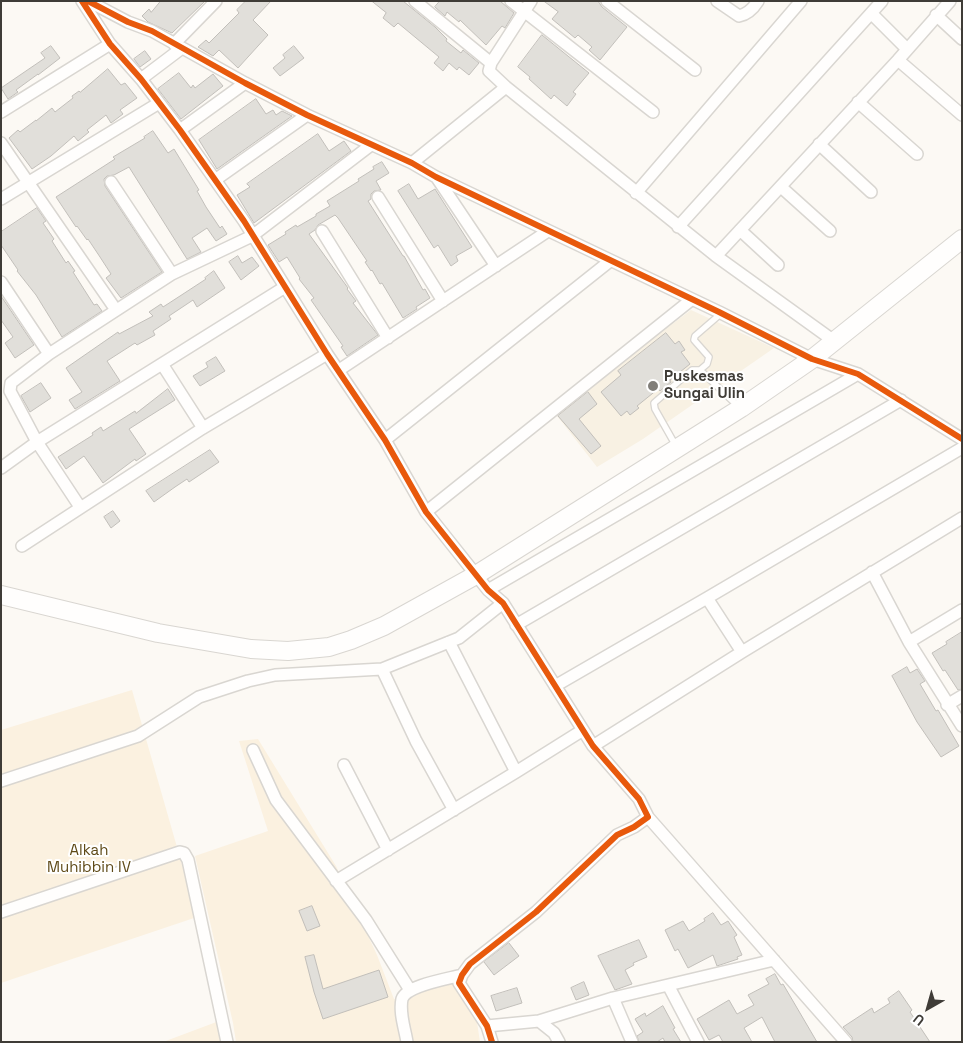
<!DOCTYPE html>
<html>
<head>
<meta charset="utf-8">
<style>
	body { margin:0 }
	#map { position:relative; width:963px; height:1043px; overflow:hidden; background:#fcf9f4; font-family:"Space Grotesk",sans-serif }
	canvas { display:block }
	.frame { position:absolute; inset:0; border:2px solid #3f3c37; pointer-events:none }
	.north { position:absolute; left:903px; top:983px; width:50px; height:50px; -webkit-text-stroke:4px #fff; paint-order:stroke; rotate:218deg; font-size:14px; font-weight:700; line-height:20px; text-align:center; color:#3f3c37 }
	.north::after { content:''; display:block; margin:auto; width:18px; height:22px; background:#3f3c37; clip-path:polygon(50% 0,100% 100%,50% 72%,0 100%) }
</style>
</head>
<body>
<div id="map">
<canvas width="963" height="1043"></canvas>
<div class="frame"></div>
<div class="north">U</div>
</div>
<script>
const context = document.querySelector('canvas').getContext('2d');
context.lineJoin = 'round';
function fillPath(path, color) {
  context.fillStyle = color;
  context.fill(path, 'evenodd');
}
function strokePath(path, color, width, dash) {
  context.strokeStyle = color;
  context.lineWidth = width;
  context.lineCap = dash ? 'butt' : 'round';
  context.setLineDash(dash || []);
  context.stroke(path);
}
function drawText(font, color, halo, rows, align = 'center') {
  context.font = font + ' "Space Grotesk",sans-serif';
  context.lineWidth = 4;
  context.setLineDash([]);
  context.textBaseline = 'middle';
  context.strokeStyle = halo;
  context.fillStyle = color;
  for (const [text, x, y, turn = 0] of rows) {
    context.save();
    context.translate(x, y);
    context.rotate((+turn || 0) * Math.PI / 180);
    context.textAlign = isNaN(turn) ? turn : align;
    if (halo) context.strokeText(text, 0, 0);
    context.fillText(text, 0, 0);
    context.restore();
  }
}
fillPath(new Path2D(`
	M691,310L774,348L643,439L597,467L554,412Z`), '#f8f1e3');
fillPath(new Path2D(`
	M132,690L197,917L1,983V730Z
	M258,739L336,866L377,955L394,999L457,980L474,1002L480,1042H236L233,1023L195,856L268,831L239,741Z
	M219,1021L222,1042H163Z`), '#fbf1e0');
const building = new Path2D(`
	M161,1H205L172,33L148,22L142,16L149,9L151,12Z
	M246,1H271L253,20L268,35L238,68L219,50L213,56L198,47L206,40L209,43L239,13L237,10Z
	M372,1H403L435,27L447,39L446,41L461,53L463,50L479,63L469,75L459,67L457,70L449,63L443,71L434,63L439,57L398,23L394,27L383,18L386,13Z
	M440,1H500L514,13L505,28L502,26L486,45L460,20L459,22L447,12L445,16L435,7Z
	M544,1H598L602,7L627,27L600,60L589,50L592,47L578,35L575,38L552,19L558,12Z
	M542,35L589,73L573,92L576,94L567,106L554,95L551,99L529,79L530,77L518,67Z
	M51,46L60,58L38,75V74L16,90L18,92L8,99L1,88L45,58L41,53Z
	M294,46L304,58L280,76L273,68L285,58L283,55Z
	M145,51L151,59L140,67L134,59Z
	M108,69L121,85L125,83L137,98L120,110L123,114L111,123L106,115L87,130L89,132L78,141L74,136L51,156L32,169L9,138L18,130L20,132L36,120V121L52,108L55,112L73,98L72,96L79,91L80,92Z
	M179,73L191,88L193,85L195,88L213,74L223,86L181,119L158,89Z
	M256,99L266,114L273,110L276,115L282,111L292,116L217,169L199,140Z
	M153,131L168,153L174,149L199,190L197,191L206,207L220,228L222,226L227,234L216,241L207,228L192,238L201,252L187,259L129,167L114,175L107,176L104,179L105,186L162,272L121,298L106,278L111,274L100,257L88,239L87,240L77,226L76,227L56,197L115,159L113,157L145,138L144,137Z
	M318,134L329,151L344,141L351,151L254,223L237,195L250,187L247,184Z
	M382,162L389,173L376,181L381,190L374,191L371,194V199L368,201L403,256H404L423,290L425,289L430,298L416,307L417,309L403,318L382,283L380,284L372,270L371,271L365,262L367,261L338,218L335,215L318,225L315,230L309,234L348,288L347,289L356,301L353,303L378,335L347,356L341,347L343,346L311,300L314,298L299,279L300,278L287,257L279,262L268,245L286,234L285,232L296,225L297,227L316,216V214L330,206L327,201L359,181L358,179L374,169L373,167Z
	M409,184L418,199L435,189L472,247L456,256L458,261L451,266L438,245L434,248L398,191Z
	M37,208L46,221L43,223L54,239L52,241L66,263L68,261L75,271L73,272L94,305L97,304L102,311L62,337L36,295L17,271L18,270L1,245V232Z
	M238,256L242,263L252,257L259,266L241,280L229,262Z
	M214,271L225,288L197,307L193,300L169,316L171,319L153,331L155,335L137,345L135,343L107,361L120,381L75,409L69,400L82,392L66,368L118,332L119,334L153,316L149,312L161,304L163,307L180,296L206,279L205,278Z
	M1,296L34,345L15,358L5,343L13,337L1,320Z
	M666,333L675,344L679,341L685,350L681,352L690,364L670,380L671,382L660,391L658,389L637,406L639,408L630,415L627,411L621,416L601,392L621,375L618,371Z
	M216,357L225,371L200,386L193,376L208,367L206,363Z
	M41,383L51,398L30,412L21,396Z
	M168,389L175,400L129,429L146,454L136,461L135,459L103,483L84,456L66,469L58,457L93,435L92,433L101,427L103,431L135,411L136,413Z
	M588,392L597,404L579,419L601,446L591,454L558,416Z
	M210,450L219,462L189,482L187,479L175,487L154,502L146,491Z
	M113,511L120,521L111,528L104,517Z
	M962,632V689L958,690L945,670L943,671L932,653L947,644L946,642Z
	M907,667L910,673L917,669L925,681L920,684L936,711L938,710L959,746L941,757L917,722L892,676Z
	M312,906L320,926L307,931L299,911Z
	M713,913L721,925L728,921L737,935L734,937L742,955L737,957L738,959L717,966L713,955L688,968L678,949L675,951L665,930L683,921L689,931L705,921L704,919Z
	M639,940L647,957L633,963L634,965L625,970L632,984L615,990L598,956Z
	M509,943L519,956L494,975L484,962Z
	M314,955L323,989L379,970L388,997L323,1019L314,992L305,957Z
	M775,974L781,985L783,984L817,1042H775L762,1017L744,1028L752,1042H723L719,1035L709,1040L697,1019L729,1000L737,1014L754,1005L748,995L769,984L766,979Z
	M584,982L589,995L576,1000L571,988Z
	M517,988L522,1003L496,1011L491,996Z
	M899,991L912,1010L910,1012L930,1042H853L852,1037L843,1027L872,1008L874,1013L890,1003L888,999Z
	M663,1006L675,1028L673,1029L681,1042H665L663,1038L657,1042H639L637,1036L643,1032L635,1019L645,1013L646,1016Z`);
fillPath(building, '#e1dfda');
strokePath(building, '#c2bfba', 1);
const lane = new Path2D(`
	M700,370L707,364L709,357L694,340L695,336L717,317L719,312
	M676,446L655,409L654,403L692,370H700L739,407`);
const street = new Path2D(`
	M82,1L110,44L141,79L180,130L244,221L327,354L385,440L426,512L488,590L503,603L593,746L639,799L648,817L634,827L617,835L536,912L470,964L462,975L459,983L487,1026L492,1042
	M88,1L128,22L152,31L245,83L307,115L412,163L436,177L719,312L812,359L858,374L962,439
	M415,1L491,63
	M511,1L653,112
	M531,1L491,63L489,71L506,87L716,256L834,341
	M607,1L695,70
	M717,1L739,16C748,14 753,9 758,1
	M872,14L907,49
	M936,15L962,39
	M174,44L216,1
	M898,60L962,115
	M141,79L182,48
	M858,102L917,154
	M1,112L110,44
	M180,130L245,83
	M1,143L116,310
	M819,144L871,192
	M412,163L506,87
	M437,178L496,266
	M215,180L307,115
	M111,182L172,274
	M781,187L830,231
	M636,193L801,1
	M378,197L443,301
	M1,199L159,103
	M678,227L882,1
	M740,230L778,265
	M322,231L388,338
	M716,256L898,60L950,1
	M1,282L49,354
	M162,364L203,428
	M339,370L548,231
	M385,440L610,261
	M1,468L37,442L285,287
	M80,507L37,442L10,391L11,383L49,354L172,274L252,236L371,145
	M426,512L691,300
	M22,546L203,428L327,354
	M872,572L909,642L962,726
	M488,590L858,374
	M707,598L742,652
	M516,625L901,400
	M449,642L516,772
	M909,642L962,610
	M382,669L416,741L454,810
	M555,686L707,598L962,448
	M947,705L962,696
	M593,746L742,652L962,518
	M253,750L276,800L366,920L410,990
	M344,765L388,850
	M1,781L138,736L199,697L248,681L275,675L382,669L459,638L503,603
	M648,817L846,1042
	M336,881L516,772L583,730
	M1,912L180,852L184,853L188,860L227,1042
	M668,985L698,1042
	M613,998L632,1042
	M539,1021L613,998L774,960
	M487,1026L539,1021L554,1033L559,1042
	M407,1042C405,1029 399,1013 402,999C407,985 448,979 462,975`);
const primary = new Path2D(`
	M1,595L158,633L251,649L288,651L329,647L351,640L384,626L476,575L741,408L812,359L962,239`);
strokePath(lane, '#d9d6d1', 8);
strokePath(street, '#d9d6d1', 14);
strokePath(primary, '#d9d6d1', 20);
strokePath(lane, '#fffefd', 5.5);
strokePath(street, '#fffefd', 11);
strokePath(primary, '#fffefd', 18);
strokePath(new Path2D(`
	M82,1L110,44L141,79L180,130L244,221L327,354L385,440L426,512L488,590L503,603L593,746L639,799L648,817L634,827L617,835L536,912L470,964L462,975L459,983L487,1026L492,1042
	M88,1L128,22L152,31L245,83L307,115L412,163L436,177L719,312L812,359L858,374L962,439`), '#e8590c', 6);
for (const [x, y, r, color] of [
	[653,386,6,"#817e79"]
]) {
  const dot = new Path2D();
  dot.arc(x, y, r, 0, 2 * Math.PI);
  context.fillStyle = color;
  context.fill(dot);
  strokePath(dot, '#fff', 2);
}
drawText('bold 15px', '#3f3c37', '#fff', [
	["Puskesmas",664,377],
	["Sungai Ulin",664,394]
], 'left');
drawText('15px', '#5f4a18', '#fff', [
	["Alkah",89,851],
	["Muhibbin IV",89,868]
]);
</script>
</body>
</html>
